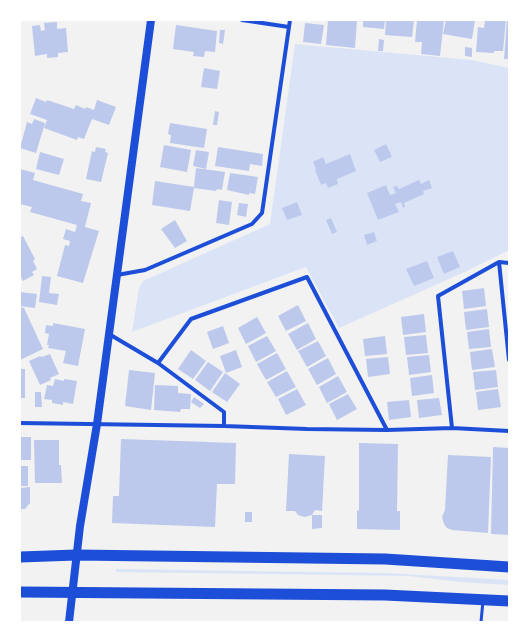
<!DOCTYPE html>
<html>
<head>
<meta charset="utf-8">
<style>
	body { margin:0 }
	#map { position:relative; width:529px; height:642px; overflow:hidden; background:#f2f2f2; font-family:Commissioner,sans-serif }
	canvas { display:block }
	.frame { position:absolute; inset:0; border:21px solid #fff; pointer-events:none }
</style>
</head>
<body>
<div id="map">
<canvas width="529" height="642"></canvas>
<div class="frame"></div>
</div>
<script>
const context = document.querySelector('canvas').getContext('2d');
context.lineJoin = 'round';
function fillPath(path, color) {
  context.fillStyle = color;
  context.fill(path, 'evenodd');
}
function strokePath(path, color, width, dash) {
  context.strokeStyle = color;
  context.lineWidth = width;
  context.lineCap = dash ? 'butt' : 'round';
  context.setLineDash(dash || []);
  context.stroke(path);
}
fillPath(new Path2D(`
	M295,44L472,60L509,68V250L467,271L339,328L306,267L132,332L139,288L143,281L270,224Z
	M116,569L386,573L509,580V585L461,582L409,576L116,572Z`), '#dbe4f7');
fillPath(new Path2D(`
	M328,20H357L355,48L326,45Z
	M363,20H385L384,29L363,27Z
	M386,20H414L412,37L385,35Z
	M417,20H444L440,56L421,54L422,42H415Z
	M446,20H475L472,39L443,34Z
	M485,20H506L503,51H494V53L476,52L478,27L484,28Z
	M507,20L509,21V59H504Z
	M57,22V29L66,28L68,52L58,53V57L47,58V54L35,56L32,26L40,25L41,31L45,30L44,23Z
	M305,23L324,25L321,44L303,42Z
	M176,25L217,31L215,52L205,51L204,57L193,56L194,52L173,49Z
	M220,30H225L223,44L219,43Z
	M379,39L384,40L383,51H378Z
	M465,47L472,48V57L465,56Z
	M204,68L220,71L217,89L201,87Z
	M36,98L46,102L47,100L74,109L76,105L85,109L86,107L94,110L97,100L116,107L109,125L92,119L84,139L78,137L77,140L44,128L47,120L30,114Z
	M215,111L219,112L217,125H213Z
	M34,119L45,123L36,153L20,148L27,122L32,124Z
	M170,123L207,129L204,148L170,143L171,135L168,134Z
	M386,144L392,157L380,162L374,150Z
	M164,145L191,150L187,172L160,167Z
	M96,147L106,149L105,152L108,153L101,182L86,179L92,151L95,152Z
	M218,147L263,154L262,166L250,164L249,171L215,166Z
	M196,150L209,152L206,169L193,166Z
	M40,152L64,159L59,175L36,169Z
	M350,154L356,171L337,179L338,184L328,188L326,183L321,185L315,170L316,169L313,162L323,157L326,164Z
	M196,168L225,172L222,190L217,189L216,191L194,188L190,211L152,205L155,181L194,187Z
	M20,169L35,173L33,180L83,194L81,201L91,203L85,227L99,231L83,283L57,276L65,245L69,246L70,241L63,239L66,229L75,232L77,225L30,212L32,207L20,204Z
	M230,173L258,177L255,194L249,193V195L227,190Z
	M419,180L421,184L429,180L432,188L423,191L424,194L404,203L405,207L403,208L401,202L395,204L399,212L378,220L367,193L386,185L390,195L396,193L393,187L397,186L399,189Z
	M219,200L232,202L229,225L216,223Z
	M297,202L302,215L287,220L282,208Z
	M239,203L248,204L246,217L237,215Z
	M331,218L337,232L332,234L326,220Z
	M175,220L187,241L175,248L161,229Z
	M374,232L377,241L367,245L364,235Z
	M23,236L35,259L33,261L37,269L32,272L34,275L23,281L21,277L20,278V237Z
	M453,251L460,267L444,274L437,257Z
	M427,261L434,278L414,286L406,269Z
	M42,276L51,277L49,293L59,294L57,305L39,302Z
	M484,288L486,306L464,309L462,291Z
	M20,292L37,294L35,308L20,306Z
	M298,305L306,321L286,331L278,316Z
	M20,307L24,308L43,349L20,360Z
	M487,309L489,327L466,330L464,312Z
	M424,314L426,332L403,335L401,317Z
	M257,317L266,333L246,344L238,328Z
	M53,323L85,329L78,366L63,363L66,351L48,348L49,345H47L49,334L45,333L46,325L53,326Z
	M308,323L316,339L297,350L288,334Z
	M223,326L229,343L213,349L207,332Z
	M489,329L491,347L469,349L467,332Z
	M426,335L428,353L406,355L404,337Z
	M267,336L276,351L256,362L248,346Z
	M385,336L387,354L365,356L363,339Z
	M318,341L326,356L307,367L298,351Z
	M492,349L495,367L472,370L470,352Z
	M191,350L206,361L193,379L178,369Z
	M236,350L242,367L226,373L220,356Z
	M277,353L286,369L266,380L257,364Z
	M50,354L59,374L50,378L51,380L40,385L29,361L40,356L42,357Z
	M429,355L431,372L409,375L407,357Z
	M388,357L390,374L368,377L366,359Z
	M328,358L336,374L317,385L308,369Z
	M208,362L223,372L210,391L195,380Z
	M20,369H25V398H20Z
	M129,370L155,373L151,410L125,406Z
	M496,370L498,387L475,390L473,372Z
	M287,371L296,387L276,397L267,382Z
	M225,373L240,384L227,402L212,392Z
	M432,375L434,393L412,396L410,378Z
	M338,376L347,392L327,403L319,387Z
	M55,379L64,381V379L77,381L73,404L63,402V405L52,403V400L44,399L47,385L53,386Z
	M155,385L178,386V393L191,394L190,409H181L180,412L154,410Z
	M297,389L306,405L286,415L278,399Z
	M498,389L501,407L478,410L476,392Z
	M35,392H41L42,407H35Z
	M348,394L357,409L337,420L329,404Z
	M194,397L204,404L200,408L191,402Z
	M439,398L442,415L419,418L417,400Z
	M409,400L411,417L389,420L387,402Z
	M20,437H31V460H20Z
	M121,439L236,443L235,484H217L215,527L112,523L113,496H119Z
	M34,440H59V465H61L62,483H35Z
	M359,443L398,444L397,511H400V530L357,529V510L359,511Z
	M493,447L509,448V535L491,534Z
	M289,454L325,456L322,511L315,510L312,515L305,517L298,515L295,511H286Z
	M448,455L491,457L488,533L452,530L447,528L444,524L442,517L445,510Z
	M20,466H28V486H20Z
	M30,487V503L25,509H20V488Z
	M245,512H252V522H245Z
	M312,515H322V528L312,529Z`), '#bdc9ec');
strokePath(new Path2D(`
	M481,622L483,601`), '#1d4ed8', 3);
strokePath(new Path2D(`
	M242,20L289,27
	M499,262L509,360
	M117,275L145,270L252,224L262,213L290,20
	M109,334L158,363L224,412V426
	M158,363L191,319L307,277L387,430
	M20,423L224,426L307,429L387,430L452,428L509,431
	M452,428L438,296L499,262L509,263`), '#1d4ed8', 4);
strokePath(new Path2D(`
	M69,622L80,526L97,424L151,20`), '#1d4ed8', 8);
strokePath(new Path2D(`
	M20,557L76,555L385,559L509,567
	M20,592L385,595L509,601`), '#1d4ed8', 11);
</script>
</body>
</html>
